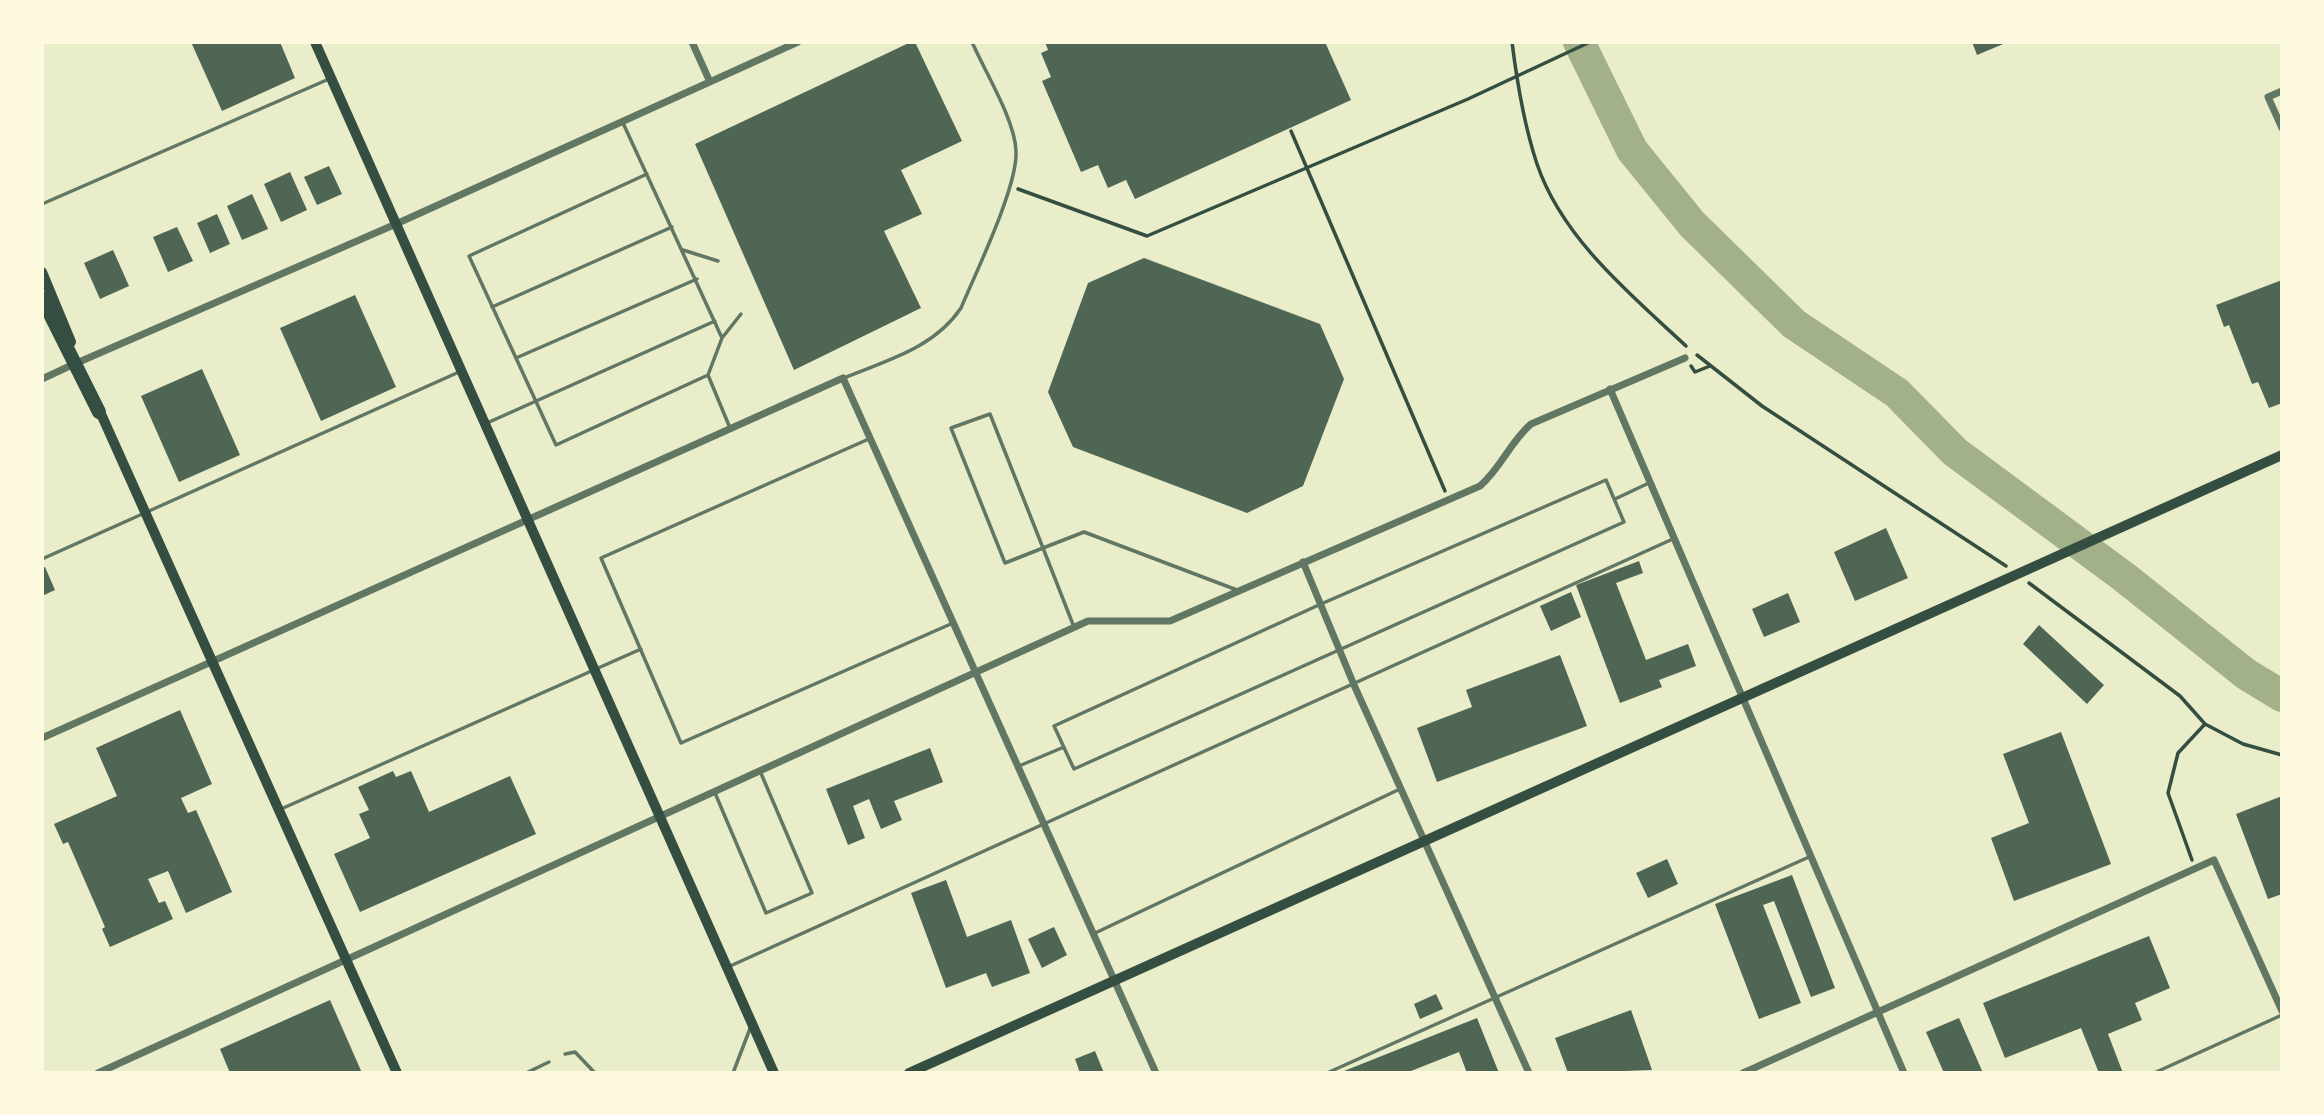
<!DOCTYPE html>
<html>
<head>
<meta charset="utf-8">
<style>
	body { margin:0 }
	#map { position:relative; width:2324px; height:1115px; overflow:hidden; background:#e9edc9; font-family:Figtree,sans-serif }
	canvas { display:block }
	.frame { position:absolute; inset:0; border:44px solid #fefae0; pointer-events:none }
</style>
</head>
<body>
<div id="map">
<canvas width="2324" height="1115"></canvas>
<div class="frame"></div>
</div>
<script>
const context = document.querySelector('canvas').getContext('2d');
context.lineJoin = 'round';
function strokePath(path, color, width, dash) {
  context.strokeStyle = color;
  context.lineWidth = width;
  context.lineCap = dash ? 'butt' : 'round';
  context.setLineDash(dash || []);
  context.stroke(path);
}
function fillPath(path, color) {
  context.fillStyle = color;
  context.fill(path, 'evenodd');
}
strokePath(new Path2D(`
	M1579,42L1632,150L1692,224L1794,324L1897,393L1955,452L2124,577L2246,674L2282,696`), '#a3b18a', 32);
fillPath(new Path2D(`
	M191,42H280L295,78L222,111Z
	M911,42H915L962,141L901,170L922,214L884,231L921,308L794,370L695,144Z
	M1045,42H1325L1351,100L1135,199L1126,180L1108,188L1098,165L1081,172L1042,81L1051,77L1041,53L1048,50Z
	M1972,42H2008L1977,55Z
	M329,166L342,194L317,205L304,177Z
	M290,172L307,210L281,222L264,184Z
	M252,194L268,229L242,240L227,206Z
	M217,214L230,244L210,253L197,223Z
	M177,227L193,261L168,272L153,237Z
	M113,250L129,286L100,299L84,263Z
	M1144,258L1320,324L1344,379L1303,486L1247,513L1073,447L1048,392L1088,283Z
	M2282,280V403L2269,408L2258,382L2252,384L2229,325L2224,327L2216,305Z
	M355,295L396,387L321,421L280,328Z
	M202,369L240,455L179,482L141,396Z
	M1886,528L1908,578L1855,601L1834,552Z
	M1639,561L1643,573L1616,583L1646,660L1688,644L1696,666L1659,680L1662,687L1620,703L1576,585Z
	M45,567L55,590L42,596V568Z
	M1571,592L1581,617L1551,631L1540,606Z
	M1788,593L1800,622L1764,637L1752,609Z
	M2039,625L2104,685L2087,704L2023,644Z
	M1560,655L1587,726L1437,782L1417,728L1472,707L1466,690Z
	M180,710L212,784L181,798L188,813L196,810L232,892L186,913L168,871L148,879L159,903L165,901L173,919L110,947L102,929L105,927L68,842L63,844L54,824L117,796L96,748Z
	M2061,732L2111,864L2014,901L1991,838L2029,823L2003,754Z
	M930,748L943,782L894,801L902,820L881,829L869,799L853,806L865,838L848,845L826,789Z
	M393,771L396,777L411,771L429,812L510,776L536,834L360,912L334,854L370,838L359,814L369,810L358,787Z
	M2282,796V894L2268,899L2236,814Z
	M1667,859L1678,884L1648,898L1636,873Z
	M1792,875L1835,988L1811,997L1774,901L1763,905L1801,1003L1759,1019L1715,904Z
	M946,880L967,937L1011,920L1030,973L992,987L986,973L946,988L911,893Z
	M1054,927L1067,955L1042,968L1028,939Z
	M2149,936L2170,988L2135,1003L2142,1020L2108,1034L2123,1073H2099L2081,1028L2005,1058L1983,1003Z
	M1436,994L1443,1009L1420,1019L1414,1004Z
	M330,1000L362,1073H230L220,1049Z
	M1631,1010L1652,1070L1568,1073L1555,1038Z
	M1477,1018L1499,1073H1467L1459,1052L1406,1073H1339Z
	M1959,1018L1983,1073H1944L1926,1032Z
	M1095,1051L1104,1073H1080L1075,1059Z`), '#4f6655');
strokePath(new Path2D(`
	M1512,42C1517,82 1524,125 1537,164C1562,238 1630,294 1686,346
	M1291,131L1445,491
	M1018,189L1147,236L1468,99L1590,42
	M1697,355L1762,406L2006,566
	M1691,366L1695,372L1710,366
	M2029,583L2180,696L2205,724L2243,744L2282,755
	M2192,860L2168,793L2178,753L2205,724`), '#344e41', 3.5);
strokePath(new Path2D(`
	M623,123L722,338L708,375L730,428
	M647,174L469,256L556,445L708,375
	M42,204L329,79
	M683,250L718,261
	M492,307L672,227
	M722,338L741,314
	M516,358L697,279
	M844,378C888,360 934,348 961,308C976,272 1018,186 1016,151C1015,120 985,72 972,42
	M990,414L1043,548L1005,563L951,428Z
	M487,423L715,321
	M871,438L601,558L681,743L953,623
	M1606,480L1624,522L1074,769L1054,726L1321,604Z
	M1615,499L1651,482
	M42,559L459,372
	M1074,627L1043,548L1084,532L1237,590
	M1019,766L1064,747
	M715,793L766,913L812,893L760,771
	M281,809L641,649
	M1093,934L1400,789
	M728,967L1675,538
	M565,1054L575,1052L595,1073
	M526,1073L549,1062
	M733,1073L751,1026
	M1327,1073L1809,857
	M2154,1073L2282,1015`), '#617663', 3.5);
strokePath(new Path2D(`
	M692,42L710,82
	M2282,91L2268,97L2282,128
	M79,362L396,224L798,42
	M42,379L74,364
	M1610,389L1904,1073
	M1303,562L1354,685L1529,1073
	M42,738L843,378L1156,1073
	M98,1073L1088,621H1170L1480,486C1501,468 1510,442 1531,424L1685,358
	M1743,1073L2214,860L2282,1011`), '#617663', 7);
strokePath(new Path2D(`
	M315,42L774,1073
	M42,272L71,342
	M97,405L397,1073
	M909,1073L2282,455`), '#344e41', 10);
strokePath(new Path2D(`
	M42,298L99,412`), '#344e41', 14);
</script>
</body>
</html>
